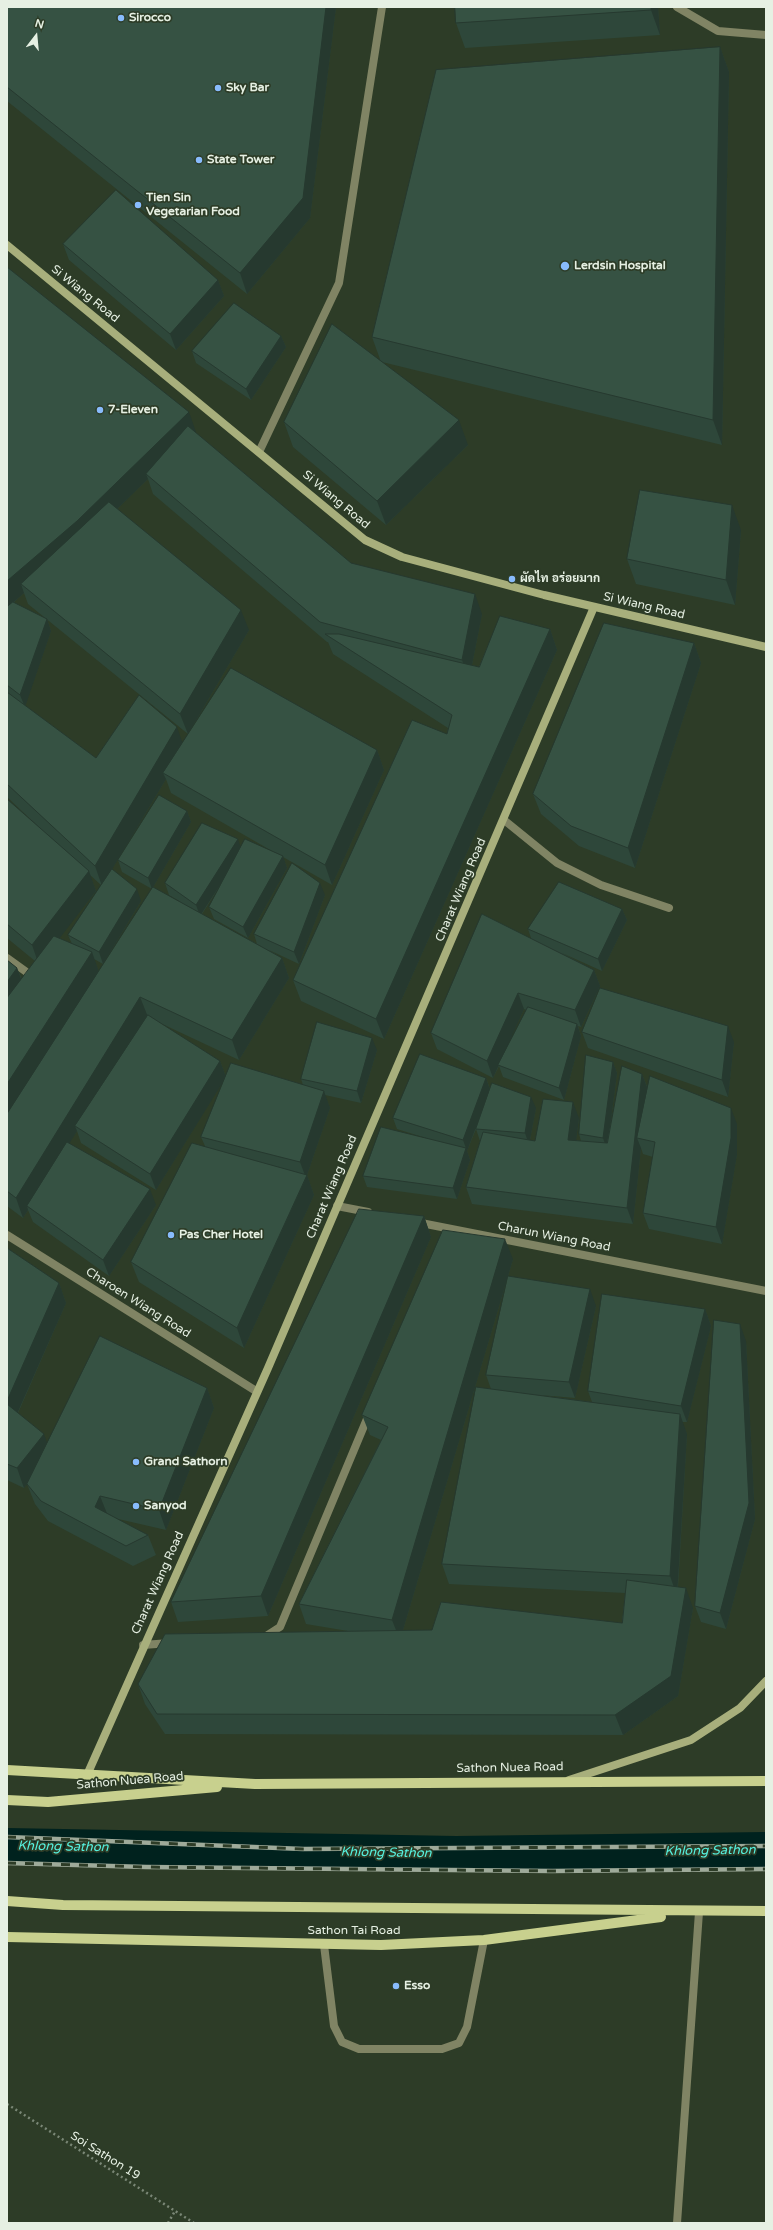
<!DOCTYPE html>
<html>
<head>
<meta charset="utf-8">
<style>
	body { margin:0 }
	#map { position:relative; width:773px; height:2230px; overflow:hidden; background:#2d3c27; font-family:"Varela Round",sans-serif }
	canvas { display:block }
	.frame { position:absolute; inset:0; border:8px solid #e6f0e3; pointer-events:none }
	.north { position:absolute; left:16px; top:16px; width:40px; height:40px; -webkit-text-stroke:3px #2d3c27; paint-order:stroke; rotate:16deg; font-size:11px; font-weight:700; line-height:16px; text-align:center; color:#e6f0e3 }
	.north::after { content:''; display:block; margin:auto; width:14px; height:18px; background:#e6f0e3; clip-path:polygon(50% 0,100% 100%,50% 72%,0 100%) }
</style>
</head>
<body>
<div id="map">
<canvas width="773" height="2230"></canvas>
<div class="frame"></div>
<div class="north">N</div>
</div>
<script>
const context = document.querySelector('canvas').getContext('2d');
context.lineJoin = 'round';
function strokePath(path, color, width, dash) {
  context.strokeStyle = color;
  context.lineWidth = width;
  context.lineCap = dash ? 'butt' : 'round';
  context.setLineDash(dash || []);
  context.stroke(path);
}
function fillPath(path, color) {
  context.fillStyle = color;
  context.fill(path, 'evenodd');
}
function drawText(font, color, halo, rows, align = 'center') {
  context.font = font + ' "Varela Round",Sarabun,sans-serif';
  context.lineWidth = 3.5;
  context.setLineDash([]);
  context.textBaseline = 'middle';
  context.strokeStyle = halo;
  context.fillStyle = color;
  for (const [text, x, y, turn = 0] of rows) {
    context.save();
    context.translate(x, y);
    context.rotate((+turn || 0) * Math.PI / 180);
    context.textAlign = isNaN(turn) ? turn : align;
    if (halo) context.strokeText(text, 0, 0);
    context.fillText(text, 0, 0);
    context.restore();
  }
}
strokePath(new Path2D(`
	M7,1846L456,1854L766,1850`), '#00221e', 36);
strokePath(new Path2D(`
	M7,2104L194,2223
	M168,2223L175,2211`), '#7a8776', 2.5, [2, 3]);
strokePath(new Path2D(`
	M677,7L718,31L766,35
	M259,452L339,283L382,7
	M324,1945L334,2026L342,2042L359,2049H442L459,2043L467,2027L484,1940
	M677,2223L699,1912`), '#808464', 8);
strokePath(new Path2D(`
	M504,820L557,863L601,885L669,908
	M7,958L32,976
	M337,1206L368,1212
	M416,1222L766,1291
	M7,1235L256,1391
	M266,1636L280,1627L369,1414
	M143,1645L170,1643`), '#808464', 8);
strokePath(new Path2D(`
	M7,245L365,540L402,557L544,595L766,647
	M87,1775L268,1368L594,607
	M569,1780L691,1740L740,1708L766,1681`), '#a8af7c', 8);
strokePath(new Path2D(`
	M7,1770L255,1784L766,1781
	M7,1800L48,1802L217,1787
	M7,1901L63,1905L766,1911
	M7,1937L381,1945L484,1940L661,1917`), '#c8d08e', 10);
const rail = new Path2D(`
	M7,1837L303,1849L766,1846
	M7,1863L146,1867L552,1871L766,1869`);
strokePath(rail, '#9eaa9a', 4.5);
strokePath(rail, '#2d3c27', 3, [9]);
fillPath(new Path2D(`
	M7,7H336L310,218L247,294L7,101Z
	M658,7L660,35L465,48L456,23Z
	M720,47L729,72L722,445L382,362L468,445L386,525L293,447L284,422L381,362L372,337Z
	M63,244L218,280L224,296L176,350L69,260Z
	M7,267L196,433L351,563L482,614L472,665L479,667L550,629L557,650L384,1039L301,1001L293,980L447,734L448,728L333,654L328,642H327L153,494L148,479L117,509L249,630L188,734L28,604L24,593L13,603L47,619L51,631L25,706L96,758L183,743L377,750L384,770L332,885L283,857L287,868L248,938L214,919L209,907L225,878L202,914L257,944L254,934L325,895L299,964L269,950L282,958L289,978L239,1060L158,1022L220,1061L226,1077L303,1085L301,1079L377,1050L361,1103L325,1095L330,1108L307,1175L314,1195L244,1348L139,1282L131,1262L205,1146L201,1137L225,1078L156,1190L81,1143L77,1131L69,1143L156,1205L109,1276L33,1222L28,1210L23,1218L7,1206V960L17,968L22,979L35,961L7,938V799L42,830L7,797ZM166,779L171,793L279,855L240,847L165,883L169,895L179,901L99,972L94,959L103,964L141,901L112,869ZM90,875L101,885L68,935L72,944L59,938L96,891Z
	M281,336L286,347L251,400L196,363L192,351Z
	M741,530L735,605L636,584L627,559Z
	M694,643L701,663L635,868L579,846L541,814L533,794Z
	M187,811L191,822L152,889L122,872L118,860Z
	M622,909L627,920L602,971L562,953L594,970L600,986L581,1027L578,1026L581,1036L564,1100L503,1077L499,1066L493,1078L437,1049L431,1033L531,938L528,929ZM524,1009L526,1010L501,1059Z
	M582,1032L734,1042L728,1097L588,1048Z
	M613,1062L617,1073L610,1127L642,1074L648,1089L737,1124V1154L722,1244L649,1229L643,1213L653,1157L643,1154L641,1148L633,1224L472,1204L466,1187L480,1141L476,1129L467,1151L470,1160L457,1199L367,1187L363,1176L426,1138L397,1129L393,1118L486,1078L490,1089L536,1108L530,1140L535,1141L579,1118L576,1140L581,1141L579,1134Z
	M424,1216L431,1237L268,1616L178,1622L171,1602Z
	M7,1248L59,1283L66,1303L18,1413L47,1444L207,1388L214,1408L166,1530L114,1518L148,1535L156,1555L133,1566L48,1521L35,1504L27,1484L24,1488L7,1480Z
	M513,1259L403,1630H432L622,1623L625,1593L449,1584L442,1564L491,1389L486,1375L596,1306L575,1398L540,1395L592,1402L588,1391L705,1309L711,1326L687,1422H682L687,1434L678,1587L693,1608L678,1696L623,1735L165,1734L145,1704L138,1684L348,1631L306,1624L299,1604L381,1440L370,1435L362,1415Z
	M746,1341L755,1519L726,1629L701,1622L695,1606Z`), '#2e473a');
fillPath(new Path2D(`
	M326,7H336L310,218L247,294L240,273Z
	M651,7H658L660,35L651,10Z
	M720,47L729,72L722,445L713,420Z
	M218,280L224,296L176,350L170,334Z
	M281,336L286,347L251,400L246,389Z
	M189,412L196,432L150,477L146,474L148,479L84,541L21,584L24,593L7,608V581Z
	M459,420L468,445L386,525L377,501Z
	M732,505L741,530L735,605L726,580Z
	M475,594L482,614L469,680L462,660Z
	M241,610L249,630L188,734L180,714Z
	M47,619L51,631L25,707L20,695Z
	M550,629L557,650L384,1039L376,1019Z
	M694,643L701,663L635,868L628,848Z
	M177,727L184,747L163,773L166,779L102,886L95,866Z
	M377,750L384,770L332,885L325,865Z
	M187,811L191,822L152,889L148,878Z
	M238,839L242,851L200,916L196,905Z
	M283,856L287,868L248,938L243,927Z
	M89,871L96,891L39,965L32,945Z
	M320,883L325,895L299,964L294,952Z
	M137,889L141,901L103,964L99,952Z
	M622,909L627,920L602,971L598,959Z
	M92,952L99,972L7,1115V1084Z
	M282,958L289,978L239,1060L232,1040Z
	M17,968L23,984L7,1007V982Z
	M594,970L600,986L581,1027L575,1010Z
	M518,993L524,1009L493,1078L487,1061Z
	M140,997L148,1017L75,1126L77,1131L30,1208L27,1206L28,1210L23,1218L16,1198Z
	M577,1024L581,1036L564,1100L559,1088Z
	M728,1026L734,1042L728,1097L722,1080Z
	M372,1038L377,1050L361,1103L357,1091Z
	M220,1061L226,1077L156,1190L150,1174Z
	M613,1062L617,1073L607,1150L603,1138Z
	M642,1074L648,1090L637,1138L641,1148L633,1224L627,1208Z
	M486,1078L490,1090L467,1151L463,1140Z
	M324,1091L330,1108L307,1175L314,1195L244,1348L237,1328L306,1178L300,1162Z
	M531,1097L536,1108L529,1145L525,1133Z
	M573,1102L579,1118L574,1156L568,1140Z
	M731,1108L737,1124V1154L722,1244L716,1227Z
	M466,1148L470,1160L457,1199L453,1188Z
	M150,1189L156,1205L109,1276L103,1260Z
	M424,1216L431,1237L268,1616L261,1596Z
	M505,1239L513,1259L400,1640L392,1620Z
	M59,1283L66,1303L13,1423L7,1406V1401Z
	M590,1289L596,1306L575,1398L569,1382Z
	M705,1309L711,1326L687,1422L681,1406Z
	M740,1324L746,1341L755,1519L726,1629L720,1613Z
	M207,1388L214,1408L166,1530L159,1510Z
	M680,1414L687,1434L677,1596L670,1576Z
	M44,1434L51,1454L24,1488L17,1468Z
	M100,1496L108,1516L95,1507Z
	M686,1588L693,1608L678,1696L623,1735L615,1715Z`), '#26392f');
const building = new Path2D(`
	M7,7H326L303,198L240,273L7,87Z
	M455,7H651V10L456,23Z
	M720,47L713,420L372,337L436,70Z
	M116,190L218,280L170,334L63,244Z
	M7,267L189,412L77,521L7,581Z
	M234,303L281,336L246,389L192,351Z
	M332,324L459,420L377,501L284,422Z
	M188,426L351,563L475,594L462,660L320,622L146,474Z
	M640,490L732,505L726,580L627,559Z
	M109,502L241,610L180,714L21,584Z
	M13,602L47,619L20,695L7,685V607Z
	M500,616L550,629L376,1019L293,980L412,720L447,734L452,715L325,634H339L479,667Z
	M604,623L694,643L628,848L571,826L533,794Z
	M231,668L377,750L325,865L163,773Z
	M7,692L96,758L139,695L177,727L95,866L7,784Z
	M159,795L187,811L148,878L118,860Z
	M7,799L89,871L32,945L7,924Z
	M202,823L238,839L196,905L165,883Z
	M245,839L283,856L243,927L209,907Z
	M292,863L320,883L294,952L254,934Z
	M112,869L137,889L99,952L68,935Z
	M559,882L622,909L598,959L528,929Z
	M153,887L282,958L232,1040L140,997L16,1198L7,1191V1114Z
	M482,914L594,970L575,1010L518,993L487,1061L431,1033Z
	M54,936L92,952L7,1084V998Z
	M7,960L17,968L7,982Z
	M600,988L728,1026L722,1080L582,1032Z
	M528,1007L577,1024L559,1088L498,1065Z
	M148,1015L220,1061L150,1174L75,1126Z
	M317,1022L372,1038L357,1091L301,1079Z
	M420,1054L486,1078L463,1140L393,1118Z
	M586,1055L613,1062L603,1138L579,1134Z
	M231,1063L324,1091L300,1162L201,1137Z
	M622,1066L642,1074L627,1208L466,1187L483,1132L535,1141L543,1099L573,1102L568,1140L607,1143Z
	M650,1076L731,1108V1138L716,1227L643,1213L655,1142L637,1138Z
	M492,1083L531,1097L525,1133L476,1129Z
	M381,1127L466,1148L453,1188L363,1176Z
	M67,1142L150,1189L103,1260L27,1206Z
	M192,1143L307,1175L237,1328L131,1262Z
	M359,1209L424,1216L261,1596L171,1602Z
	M443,1230L505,1239L392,1620L299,1604L388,1427L362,1415Z
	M7,1248L59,1283L7,1401Z
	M508,1276L590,1289L569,1382L486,1375Z
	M602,1294L705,1309L681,1406L588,1391Z
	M714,1320L740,1324L749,1503L720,1613L695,1606Z
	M100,1336L207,1388L159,1510L100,1496L95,1507L148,1535L126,1546L41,1501L27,1484Z
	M476,1387L680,1414L670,1576L442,1564Z
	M7,1404L44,1434L17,1468L7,1464Z
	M627,1580L686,1588L671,1676L615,1715L157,1714L138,1684L165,1634L432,1630L441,1602L622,1623Z`);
fillPath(building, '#365243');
strokePath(building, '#26392f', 1);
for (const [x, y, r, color] of [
	[121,18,4,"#88bbfc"],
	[218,88,4,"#88bbfc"],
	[199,160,4,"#88bbfc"],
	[138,205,4,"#88bbfc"],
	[565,266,5,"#88bbfc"],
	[100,410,4,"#88bbfc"],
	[512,579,4,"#88bbfc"],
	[171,1235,4,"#88bbfc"],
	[136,1462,4,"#88bbfc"],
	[136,1506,4,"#88bbfc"],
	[396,1986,4,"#88bbfc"]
]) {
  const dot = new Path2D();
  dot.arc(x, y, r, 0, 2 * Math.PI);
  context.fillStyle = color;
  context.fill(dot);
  strokePath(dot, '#2d3c27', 1.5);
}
drawText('bold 12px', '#e6f0e3', '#2d3c27', [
	["Sirocco",129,18],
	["Sky Bar",226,88],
	["State Tower",207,160],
	["Tien Sin",146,198],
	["Vegetarian Food",146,212],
	["Lerdsin Hospital",574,266],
	["7-Eleven",108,410],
	["ผัดไท อร่อยมาก",520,579],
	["Pas Cher Hotel",179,1235],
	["Grand Sathorn",144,1462],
	["Sanyod",144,1506],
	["Esso",404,1986]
], 'left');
drawText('12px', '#e6f0e3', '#2d3c27', [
	["Si Wiang Road",85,294,39],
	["Si Wiang Road",336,500,40],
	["Si Wiang Road",644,606,13],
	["Charat Wiang Road",461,890,-67],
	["Charat Wiang Road",332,1187,-67],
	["Charun Wiang Road",554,1237,11],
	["Charoen Wiang Road",138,1303,32],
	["Charat Wiang Road",158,1583,-66],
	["Sathon Nuea Road",510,1768,-1],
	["Sathon Nuea Road",130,1781,-5],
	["Sathon Tai Road",354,1931],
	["Soi Sathon 19",105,2156,32]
]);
drawText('italic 13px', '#56f2e0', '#2d3c27', [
	["Khlong Sathon",63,1847,1],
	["Khlong Sathon",710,1851,-1],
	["Khlong Sathon",386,1853,1]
]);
</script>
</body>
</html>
